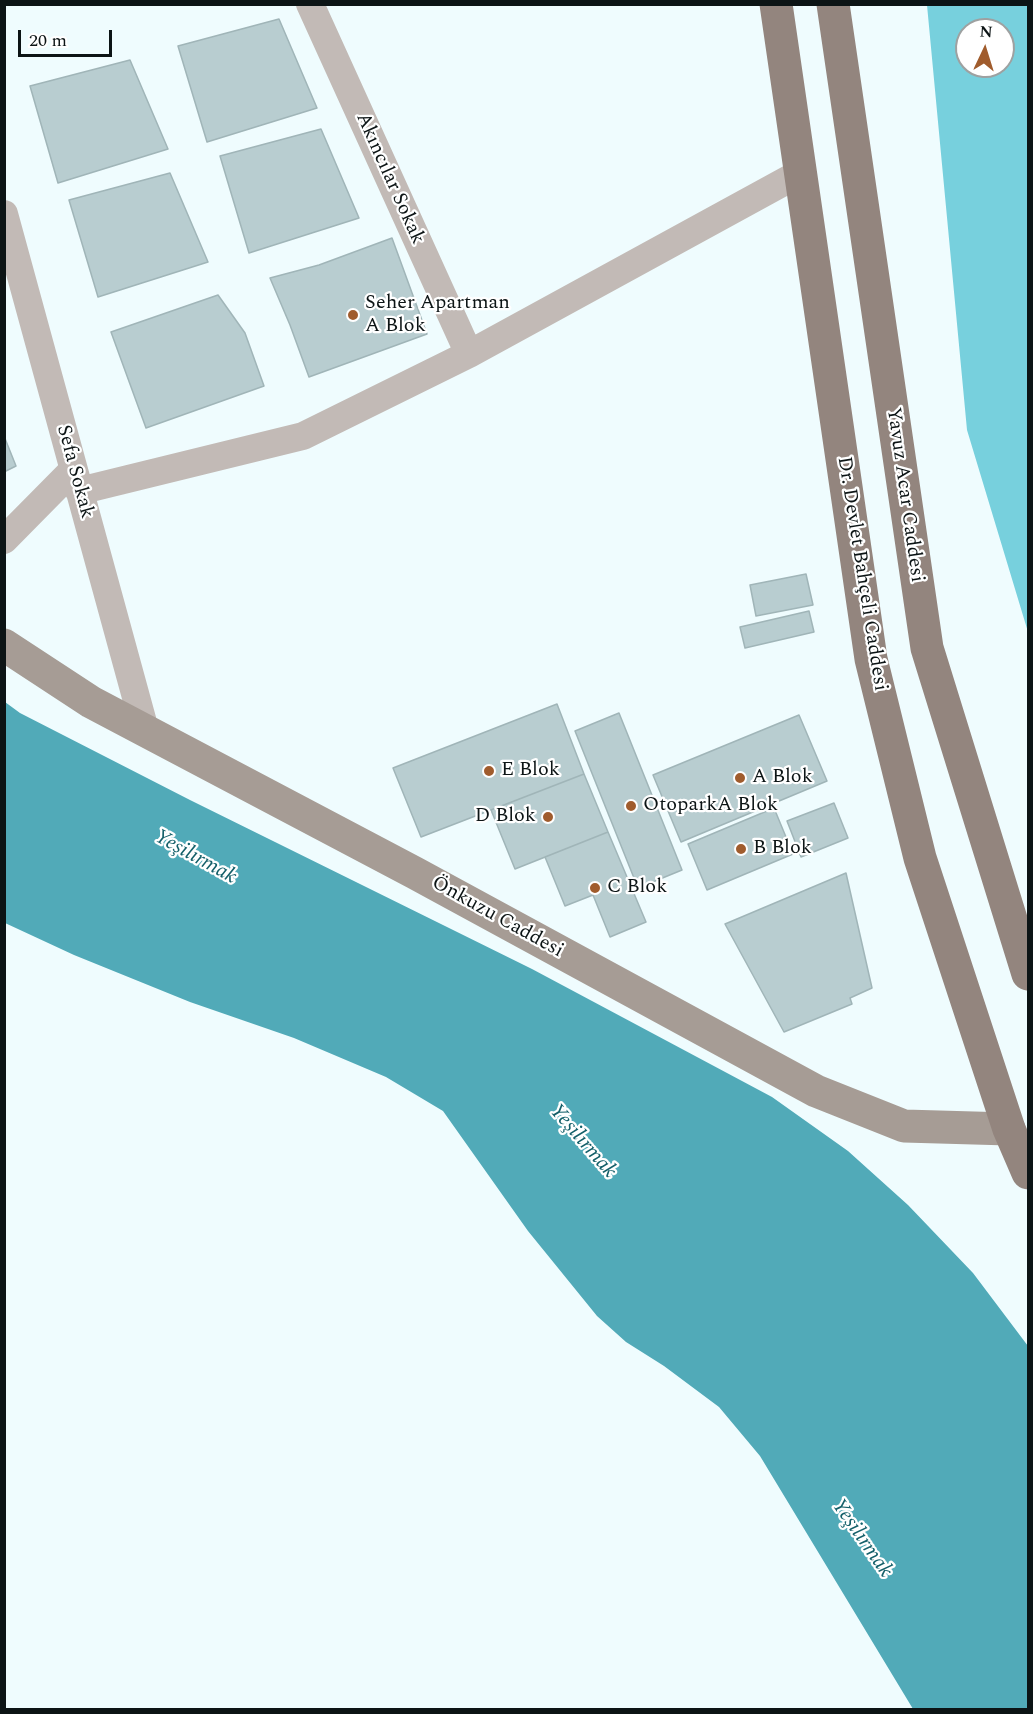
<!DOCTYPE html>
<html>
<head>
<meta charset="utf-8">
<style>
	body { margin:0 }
	#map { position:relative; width:1033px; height:1714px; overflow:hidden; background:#effcfe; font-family:Spectral,serif }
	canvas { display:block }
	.frame { position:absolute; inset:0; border:6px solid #0c1415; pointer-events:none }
	.north { position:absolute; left:955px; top:18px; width:60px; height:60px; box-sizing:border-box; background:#fff; border:2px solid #9ea1a1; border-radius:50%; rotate:4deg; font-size:16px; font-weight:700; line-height:24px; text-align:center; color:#0c1415 }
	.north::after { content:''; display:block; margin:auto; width:21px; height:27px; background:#a05c2d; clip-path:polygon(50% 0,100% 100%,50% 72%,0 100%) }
	.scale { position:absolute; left:18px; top:30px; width:94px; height:27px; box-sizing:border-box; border:3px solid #0c1415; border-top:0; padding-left:8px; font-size:18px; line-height:21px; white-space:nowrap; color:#0c1415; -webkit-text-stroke:4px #fff; paint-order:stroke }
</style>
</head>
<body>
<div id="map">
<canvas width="1033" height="1714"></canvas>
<div class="frame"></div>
<div class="north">N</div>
<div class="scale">20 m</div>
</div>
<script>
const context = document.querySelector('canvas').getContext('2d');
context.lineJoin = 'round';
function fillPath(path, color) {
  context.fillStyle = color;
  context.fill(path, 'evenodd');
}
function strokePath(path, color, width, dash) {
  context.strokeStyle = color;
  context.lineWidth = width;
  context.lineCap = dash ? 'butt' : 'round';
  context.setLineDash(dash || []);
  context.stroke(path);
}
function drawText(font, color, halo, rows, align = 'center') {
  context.font = font + ' Spectral,serif';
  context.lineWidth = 4.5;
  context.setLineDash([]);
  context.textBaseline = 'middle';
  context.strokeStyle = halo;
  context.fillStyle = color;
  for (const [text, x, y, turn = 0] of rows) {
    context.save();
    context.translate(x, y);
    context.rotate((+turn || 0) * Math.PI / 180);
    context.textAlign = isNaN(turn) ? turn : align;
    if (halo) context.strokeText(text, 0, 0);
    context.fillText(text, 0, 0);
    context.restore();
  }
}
fillPath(new Path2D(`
	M927,5H1028V632L967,430ZM967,30H1003V66H967Z`), '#77d0dd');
fillPath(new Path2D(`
	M5,702L20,713L190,800L532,969L772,1097L848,1151L908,1205L973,1273L1028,1346V1709H913L760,1456L719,1407L664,1366L626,1342L597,1316L528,1231L443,1111L386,1077L294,1038L190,1002L74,955L5,923Z`), '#51aab8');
const building = new Path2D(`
	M279,19L317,108L207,142L178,46Z
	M130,60L168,149L58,183L30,86Z
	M321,129L359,218L249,253L220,156Z
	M170,173L208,262L98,297L69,200Z
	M392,238L427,334L309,377L290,325L270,278L319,265Z
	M218,295L245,333L264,386L146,428L111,332Z
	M4,436L16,466L4,472Z
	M806,574L813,605L756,616L750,585Z
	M809,611L814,632L745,648L740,627Z
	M557,704L584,774L421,837L393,768Z
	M619,713L682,870L638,888L575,731Z
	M799,715L827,781L681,842L653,775Z
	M584,774L608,832L515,869L491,810Z
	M834,803L848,838L801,857L787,821Z
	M774,808L793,854L707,890L688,844Z
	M608,832L646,922L610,937L593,895L565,906L545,857Z
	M846,873L872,988L850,998L852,1004L784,1032L725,924Z`);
fillPath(building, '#b8cdd0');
strokePath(building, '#a0b5b8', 1.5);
strokePath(new Path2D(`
	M310,4L469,354
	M4,214L145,730
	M79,491L303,436L469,354L800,173
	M4,540L73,470`), '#c2bab6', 28);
strokePath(new Path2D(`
	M4,645L91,702L415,873L816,1091L904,1126L1009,1129`), '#a69c95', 33);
strokePath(new Path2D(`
	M776,4L871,659L920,858L1009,1129L1028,1173
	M833,4L927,648L1028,974`), '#93857e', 33);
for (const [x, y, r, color] of [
	[353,315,6,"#a05c2d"],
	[489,771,6,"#a05c2d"],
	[740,778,6,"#a05c2d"],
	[631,806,6,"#a05c2d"],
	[548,817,6,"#a05c2d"],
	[741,849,6,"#a05c2d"],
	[595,888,6,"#a05c2d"]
]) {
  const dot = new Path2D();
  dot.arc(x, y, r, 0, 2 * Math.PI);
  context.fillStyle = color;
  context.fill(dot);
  strokePath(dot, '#fff', 2);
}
drawText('20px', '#0c1415', '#fff', [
	["Akıncılar Sokak",389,179,66],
	["Sefa Sokak",74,472,75],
	["Yavuz Acar Caddesi",904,495,82],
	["Dr. Devlet Bahçeli Caddesi",861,574,81],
	["Önkuzu Caddesi",497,918,29]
]);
drawText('20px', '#0c1415', '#fff', [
	["Seher Apartman",365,304],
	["A Blok",365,327],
	["E Blok",501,771],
	["A Blok",752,778],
	["OtoparkA Blok",643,806],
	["D Blok",536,817,"right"],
	["B Blok",753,849],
	["C Blok",607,888]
], 'left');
drawText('italic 21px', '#15606a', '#fff', [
	["Yeşilırmak",195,858,29],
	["Yeşilırmak",582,1142,49],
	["Yeşilırmak",861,1539,55]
]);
</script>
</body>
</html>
